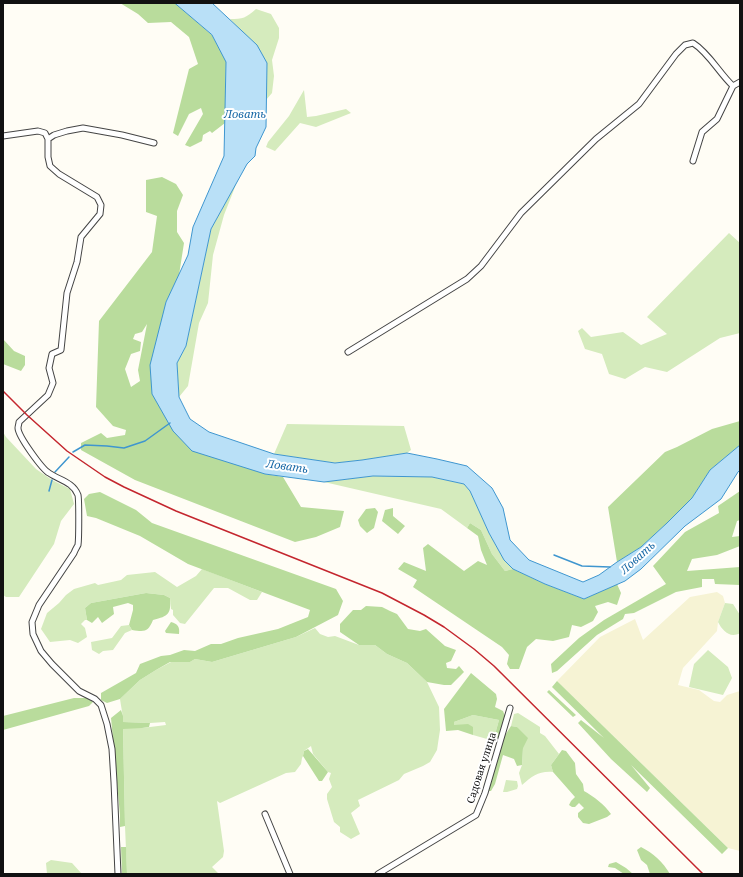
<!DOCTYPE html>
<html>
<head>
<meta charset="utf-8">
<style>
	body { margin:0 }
	#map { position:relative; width:743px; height:877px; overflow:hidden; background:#fffdf5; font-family:"Noto Serif",serif }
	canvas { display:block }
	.frame { position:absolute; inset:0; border:4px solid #111; pointer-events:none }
</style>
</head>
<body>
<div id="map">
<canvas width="743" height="877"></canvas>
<div class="frame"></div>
</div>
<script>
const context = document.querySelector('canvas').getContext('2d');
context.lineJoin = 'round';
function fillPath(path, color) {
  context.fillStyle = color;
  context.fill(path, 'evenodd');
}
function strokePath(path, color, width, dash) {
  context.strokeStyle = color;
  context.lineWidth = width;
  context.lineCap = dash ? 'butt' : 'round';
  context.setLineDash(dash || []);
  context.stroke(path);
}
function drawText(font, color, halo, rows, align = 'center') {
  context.font = font + ' "Noto Serif",serif';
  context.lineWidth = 4;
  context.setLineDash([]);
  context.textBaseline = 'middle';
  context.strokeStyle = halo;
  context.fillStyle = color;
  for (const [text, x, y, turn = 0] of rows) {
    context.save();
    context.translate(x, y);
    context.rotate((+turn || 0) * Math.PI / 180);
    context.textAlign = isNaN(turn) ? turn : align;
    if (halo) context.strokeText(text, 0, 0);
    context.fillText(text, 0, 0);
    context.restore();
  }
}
fillPath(new Path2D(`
	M717,592L723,596L725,603L718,622L717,631L683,668L678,685L699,690L714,701L720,702L727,695L740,691V851L728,848L557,681L600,637L635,619L643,640L690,597Z`), '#f6f3d4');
fillPath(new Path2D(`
	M256,9L271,14L279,28V38L272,60L274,76L272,93L266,100L267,63L230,19C243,19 246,18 256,9Z
	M304,90L307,117L316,116L346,109L351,113L316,127L300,123L275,151L266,147L268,142L289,116Z
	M237,182L224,215L213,255L208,303L199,323L188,386L179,397L177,363L186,346L211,229Z
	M729,233L740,243V333L720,338L667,372L645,367L625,379L609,374L602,354L585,349L578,331L582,328L591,337L623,332L641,345L667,334L647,317Z
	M287,424L404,426L411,450L407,453L362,460L335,463L274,454Z
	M3,432L6,437L36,469L52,480L70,489L74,504L61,521L54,544L19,597H6L3,595Z
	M373,476L432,477L464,484L470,491L489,533L504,560L513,569L505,571L492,554L481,530L470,523L467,528L441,509L324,482Z
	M202,569L262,592L257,600H250L228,588H214L185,624L180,623L173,615V610L171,609L170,598L164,595L146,593L91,603L85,608L87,620H85L81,624L85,628L87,637L78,643L70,640L50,642L41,629L47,613L59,603L66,595L74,589L95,583L98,585L121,580L127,575L155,572L177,587L196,576Z
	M725,603L733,604L740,615V633C730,639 722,630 718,622Z
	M129,625L132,630L125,633L113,650L103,651L99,654L92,650L91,642L112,638L121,626Z
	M315,628L320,634L328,637L335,636L359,645H375L387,654L407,663L427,682L439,707L440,730L437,750L430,762L423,766L404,774L399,780L358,800L360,806L351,813L360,834L351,839L340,832V827L334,822L327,799V794L332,787L329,779L331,773L328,772L313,754L311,746L304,751L303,756L302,758L301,764L295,772L286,773L220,803L217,801L224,851L223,857L212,867L219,874H127L125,826L123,728H142L166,725L165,722L150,723L123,722C123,714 121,707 120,699L140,680L156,670L171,662H190L195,659L212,662L296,637Z
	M708,650L728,667L732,678L723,695L689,687L694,664Z
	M518,713L540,727V733L545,736L559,754L551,765L553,772C538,771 533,776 522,785L519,773L522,765L523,748L517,727L511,726L514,714Z
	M473,715L499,720L494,738L487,739L473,735V728L454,725V722Z
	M506,780L517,781L518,786L517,789L507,792H503Z
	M51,860L72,863L82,874H47L46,863Z`), '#d5ebbd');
fillPath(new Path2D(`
	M120,3H175L212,35L226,61L225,123L212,133L210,131L203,135L202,141L190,147L185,145L203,114L201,108L189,114L178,136L173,133L189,69L198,64L189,37L171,22L148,23L138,14Z
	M162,177L176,184L183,195L177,211V232L184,243L179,275L166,302L152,394L265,474L283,477L301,507L344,511L340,527L316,537L295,542L135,480L81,450V443L101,433L107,438L125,435L126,430L113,426L96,407L99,321L152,252L157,216L146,212V180ZM147,324L138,370L140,381L131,387L125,369L131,354L140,351L141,342L133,339L135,334L142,332Z
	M3,339L14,351L25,356V365L21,371L3,364Z
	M740,421V445L710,470L692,498L667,523L641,547L617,562L608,507L665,452L677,447L712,429Z
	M740,491V520L737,521L732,537L740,536V546L717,555L692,559L687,571L740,567V585L715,584L714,579H702V587L676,592L634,613L625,614L623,619L597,635L557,671L552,673L551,664L579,638L604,620L666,584L653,566L685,532L719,513L718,506Z
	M100,492L136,510L152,523L336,589L343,601L338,615L296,637L212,662L195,659L190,662H170L156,670L140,680L120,699L107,703L101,700V693L136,673L140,664L161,656L170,655L184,650L195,651L211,644H221L238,638L278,629L308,617L310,610L188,564L140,536L96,518L87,516L84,499L89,494Z
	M375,508L378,512L374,528L367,533L360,526L358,520L366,509Z
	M393,508V516L405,526L398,534L382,521L385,510Z
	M470,523L481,530L492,554L505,571L513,569L545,584L584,599L617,584L621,593L617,605L608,602L595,606L598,612L593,621L581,627L572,625L569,637L553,641L536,639L527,647L519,669H510L507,664L509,655L502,647L413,587L417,580L398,569L404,562L426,571L423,548L428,544L464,571L478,561L487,565L481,550L478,536L467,528Z
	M146,593L164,595L170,598C171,614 169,616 153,620C148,632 145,632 132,630L129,625L133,610V605L128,603L113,607L114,614L102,623L98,617L92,623L87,620L85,608L91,603Z
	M366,606L382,607L390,611L397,614L408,629L420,631L426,629L445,646L456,650L451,661L446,663L447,668L456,669L459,666L464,672L451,685H444L427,682L407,663L387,654L375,645H359L340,632V624L353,610H361Z
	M171,622C178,624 180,627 179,634L166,633L165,631Z
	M471,673L496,694L497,699L495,707L503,711L505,716L499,738H494L499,720L473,715L454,722V725L468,724L473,727V735L458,730L446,731L444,709Z
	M557,681L728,848L722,854L631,765L650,788L647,792L611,759L578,723L581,720L604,738L552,687Z
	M549,690L576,715L573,717L547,692Z
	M74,698H87L93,702L89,706L3,730V716Z
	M121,710L123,716V722L150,723L149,727L142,728L123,729L125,826L120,827V815L111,718Z
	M511,726L517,727L528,738L523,748L522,765L517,766L514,759L503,755L495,784L491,791H488L502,740Z
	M308,749L328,772L322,781H319L303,756L304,751Z
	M562,750L566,751L575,763L576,774L583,784L584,791C593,796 605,805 611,814L607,817L589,824L583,823L578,817V813L584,808L579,803L575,807H572L569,805L571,801L575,797L553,772L551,765Z
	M121,847H126L127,874H122Z
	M641,847C653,853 663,862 670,874H650L647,865L641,860L637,850Z
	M616,862L626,868L633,874H624L615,868L608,867L609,864Z`), '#b9dc9c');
const water = new Path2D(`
	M175,3H212L257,45L267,63L266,127L256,148L255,156L247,164L211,229L186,346L177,363L179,397L190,419L209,432L274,454L335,463L362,460L407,453L437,459L467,466L492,488L503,508L510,540L529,560L583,582L599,575L617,562L641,547L667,523L692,498L710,470L740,445V470L738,472L721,499L685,526L641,569L625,581L584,599L545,584L513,569L504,560L489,533L470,491L464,484L432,477L373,476L324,482L265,474L192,451L173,431L152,394L150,365L166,302L188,255L193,227L224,156L226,62L212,35Z`);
fillPath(water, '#b9e0f7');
strokePath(water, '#3f96cf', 1);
strokePath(new Path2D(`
	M73,452L85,445L107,446L124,448L145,441L170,423
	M55,472L69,457
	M49,491L52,480
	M554,555L582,566L610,567`), '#3f96cf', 1.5);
const street = new Path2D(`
	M733,86L740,82
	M3,136L38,131L45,133L48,139L54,135L67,131L83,128L122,135L154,143
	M48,139V157L50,166L59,174L97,197L101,205L100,214L81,237L77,262L67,293L61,350L52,354L49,368L53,383L48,395L19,422C19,424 18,426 18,428C18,436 42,469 49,473C59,480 73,482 78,495C79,500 79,538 78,545C77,547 75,550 74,553L39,605L32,622L33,634L41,651L52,664L79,691L95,699L101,705L107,724L112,749L114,782L118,874
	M693,161L702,132L717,119L733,86
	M348,352L467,279L481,266L521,213L596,139L639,104L676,54L685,45L693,43C709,53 719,73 733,86
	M265,814L290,874
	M378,874L476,815L485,793L510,708`);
strokePath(street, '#444', 7);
strokePath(street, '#fff', 5);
strokePath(new Path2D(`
	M3,391L27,415L67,451L105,477L124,487L176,511L382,593L424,615L444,627L474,649L494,666L703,874`), '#c4262e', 1.5);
drawText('10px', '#111', '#fff', [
	["Садовая улица",482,768,-72]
]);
drawText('italic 11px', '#1768a6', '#fff', [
	["Ловать",245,115],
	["Ловать",287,467,8],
	["Ловать",638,558,-42]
]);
</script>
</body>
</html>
